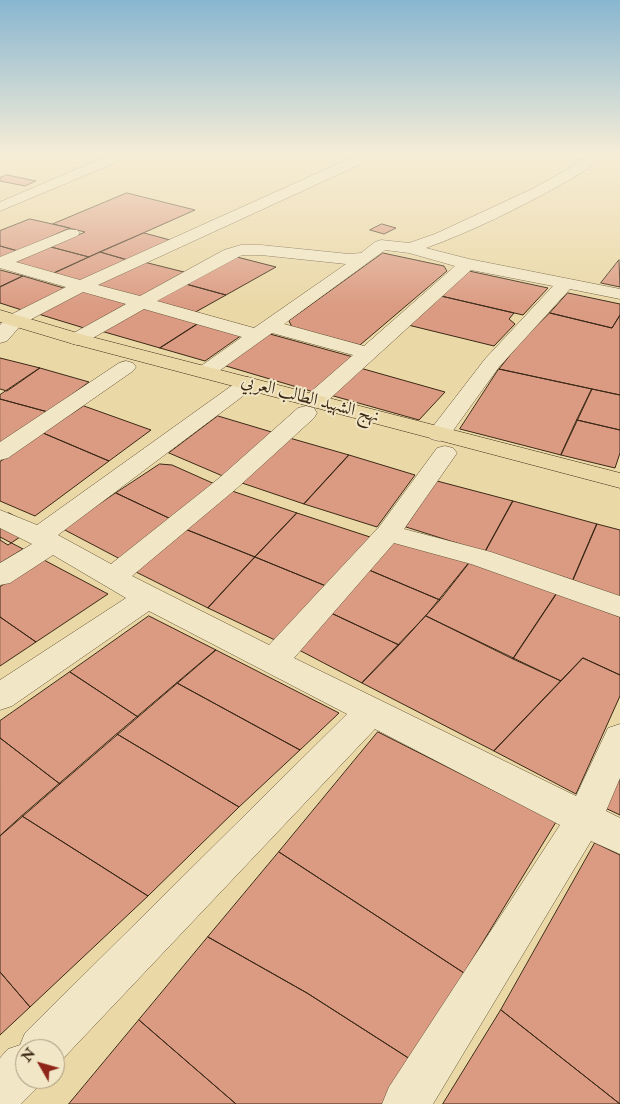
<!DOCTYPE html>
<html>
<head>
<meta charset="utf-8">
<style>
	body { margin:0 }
	#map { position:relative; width:620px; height:1104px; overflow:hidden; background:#ead8a6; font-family:"IM FELL Double Pica",serif }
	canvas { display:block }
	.north { position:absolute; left:15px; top:1039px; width:50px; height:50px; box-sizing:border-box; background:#f1e6c5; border:1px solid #a89a7f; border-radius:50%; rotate:308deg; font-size:14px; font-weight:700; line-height:20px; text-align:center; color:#3b2916 }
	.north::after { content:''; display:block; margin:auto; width:18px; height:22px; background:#8f2418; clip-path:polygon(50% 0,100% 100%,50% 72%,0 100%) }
</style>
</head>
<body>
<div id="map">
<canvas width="620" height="1104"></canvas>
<div class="north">N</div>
</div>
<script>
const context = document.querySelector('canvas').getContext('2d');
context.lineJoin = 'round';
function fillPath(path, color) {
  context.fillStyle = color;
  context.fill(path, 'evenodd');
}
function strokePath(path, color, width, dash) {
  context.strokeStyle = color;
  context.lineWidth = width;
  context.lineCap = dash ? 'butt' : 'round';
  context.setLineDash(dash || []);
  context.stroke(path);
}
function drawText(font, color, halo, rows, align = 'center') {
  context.font = font + ' "IM FELL Double Pica",Amiri,serif';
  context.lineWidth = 4;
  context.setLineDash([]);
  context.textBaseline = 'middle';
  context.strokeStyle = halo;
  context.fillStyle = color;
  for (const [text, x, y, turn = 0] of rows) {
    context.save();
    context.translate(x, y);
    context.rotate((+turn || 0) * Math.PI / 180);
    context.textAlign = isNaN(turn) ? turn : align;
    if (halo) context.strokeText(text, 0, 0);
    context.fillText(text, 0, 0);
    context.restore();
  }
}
const building = new Path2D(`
	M7,175L36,181L25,186L0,181V178Z
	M127,193L195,210L89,257L51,247L85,232L53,224Z
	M30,219L70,228L18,251L0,246V231Z
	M382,224L396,228L384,234L370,230Z
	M144,233L174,241L131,261L100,252Z
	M0,246L18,251L0,259Z
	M51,247L89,257L52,274L14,263Z
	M100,252L131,261L83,283L52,274Z
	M383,253L444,266L447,271L360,345L292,327L289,321Z
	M233,256L276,267L226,295L182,283Z
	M619,260L620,287L601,283Z
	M144,262L184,272L136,299L93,287Z
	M0,270L23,276L0,287Z
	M469,271L548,288L523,315L441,296Z
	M23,276L67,289L25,311L0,303V287Z
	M182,283L226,295L192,314L148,302Z
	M81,290L128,303L84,328L35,313Z
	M568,293L620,304V315L612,328L550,313Z
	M441,296L514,313L509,319L515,324L494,346L408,325Z
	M142,307L199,323L160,348L101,331Z
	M550,313L612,328L620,315V395L499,369L522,340Z
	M199,323L242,335L205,361L160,348Z
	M270,334L357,358L317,393L226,366Z
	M0,358L40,368L7,391L0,389Z
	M40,368L89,382L48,412L0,399V395Z
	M360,368L445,392L419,420L330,395Z
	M499,369L592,389L561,455L460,429Z
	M592,389L620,395V430L577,420Z
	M0,399L48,412L0,443Z
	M84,406L151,430L109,461L43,433Z
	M218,416L275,433L225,477L169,453Z
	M577,420L620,430V453L615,468L561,455Z
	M43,433L109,461L35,516L0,501V462Z
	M286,437L349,455L304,504L236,481Z
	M349,455L415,475L377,527L304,504Z
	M160,464L172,465L217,485L173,520L116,493Z
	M437,481L513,501L485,552L406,527Z
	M229,490L297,513L255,557L185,529Z
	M116,493L173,520L122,560L63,529Z
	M513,501L597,524L573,580L485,552Z
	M9,513L35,527L8,545L0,540V519Z
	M297,513L370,537L326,586L255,557Z
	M597,524L620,530V597L573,580Z
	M185,529L255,557L208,608L136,572Z
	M0,537L23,549L0,563Z
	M395,541L469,563L440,600L369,570Z
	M255,557L326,586L277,641L208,608Z
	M44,560L108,594L36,642L0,617V587Z
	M469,563L557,593L513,659L426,616Z
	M369,570L440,600L399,645L331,613Z
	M557,593L620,617V675L583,658L561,681L513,659Z
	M331,613L399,645L362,683L299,650Z
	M149,616L216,650L138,717L70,672Z
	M426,616L561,681L494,751L362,683Z
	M0,617L36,642L0,666Z
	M216,650L339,713L300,750L177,683Z
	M583,658L620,675V696L576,794L494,751Z
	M70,672L138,717L60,784L0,738V721Z
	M177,683L300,750L239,807L117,734Z
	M378,732L556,822L464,973L279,852Z
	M117,734L239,807L148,896L22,816Z
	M0,738L60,784L0,836Z
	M620,767V815L601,806Z
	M22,816L148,896L30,1007L0,972V836Z
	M595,843L620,855V1104L501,1010Z
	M279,852L464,973L410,1059L307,993L208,937Z
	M208,937L307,993L410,1059L383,1104H236L139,1020Z
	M0,972L30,1007L0,1035Z
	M501,1010L620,1104H443Z
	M139,1020L236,1104H69Z`);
fillPath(building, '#db9a82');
strokePath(building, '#3b2916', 1);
const minor = new Path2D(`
	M110,153H123L117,162L0,211V202L107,156Z
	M357,153H371L361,164L98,285L140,296L224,250L241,245H261L349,254L361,253L375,242L381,240L409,243L435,234L532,189L568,169L591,153H606C595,166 576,176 562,184C519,208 473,231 426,248L469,259L620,289V299L570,289L499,367L447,439L439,441L431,439L427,434L431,429L485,359L553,286L471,270L323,405L315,407L307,405L304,400L307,395L353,355L272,333L212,376L205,378L198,376L195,372L198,368L242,337L144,309L84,343L77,345L70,343L67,339L70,335L126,304L83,292L22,324L7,341L0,343V325L8,316L66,287L0,268V257L67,230H77L80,233L77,236L16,262L80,280L351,158ZM385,250L409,253L455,266L364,346L284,324ZM242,255H261L346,264L254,328L157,301Z
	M126,361L133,363L136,367L133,371L8,458L0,460V442L119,363Z
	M248,377L255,379L259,383L255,387L58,535L111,564L218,479L298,408L306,406L314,408L317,413L314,418L236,489L132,576L269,645L379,527L437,448L445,446L453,448L457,453L404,529L491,552L620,596V617L471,564L394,543L294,658L576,796L608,728L620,724V778L606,811L620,818V854L591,841L433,1104H382L389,1087L560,825L375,729L57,1065L55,1066V1049H25V1079H43L42,1083L21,1104H0V1058L8,1049L20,1045L25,1033L347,714L149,611L12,706L0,710V680L126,598L53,555L10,583L0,585V563L32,544L0,528V510L37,525L241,379Z`);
const primary = new Path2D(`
	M0,310L84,335L620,473V488L70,343L0,322Z`);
strokePath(minor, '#67553a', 1);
strokePath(primary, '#3b2916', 1);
fillPath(minor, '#f1e6c5');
fillPath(primary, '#ead8a6');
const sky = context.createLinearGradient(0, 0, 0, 308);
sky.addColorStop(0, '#88b6d0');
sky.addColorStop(0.5, '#f6edd7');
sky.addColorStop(1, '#f6edd700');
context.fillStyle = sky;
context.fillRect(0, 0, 620, 308);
drawText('18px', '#3b2916', '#f1e6c5', [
	["نهج الشهيد الطالب العربي",310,400,15]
]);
</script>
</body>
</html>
